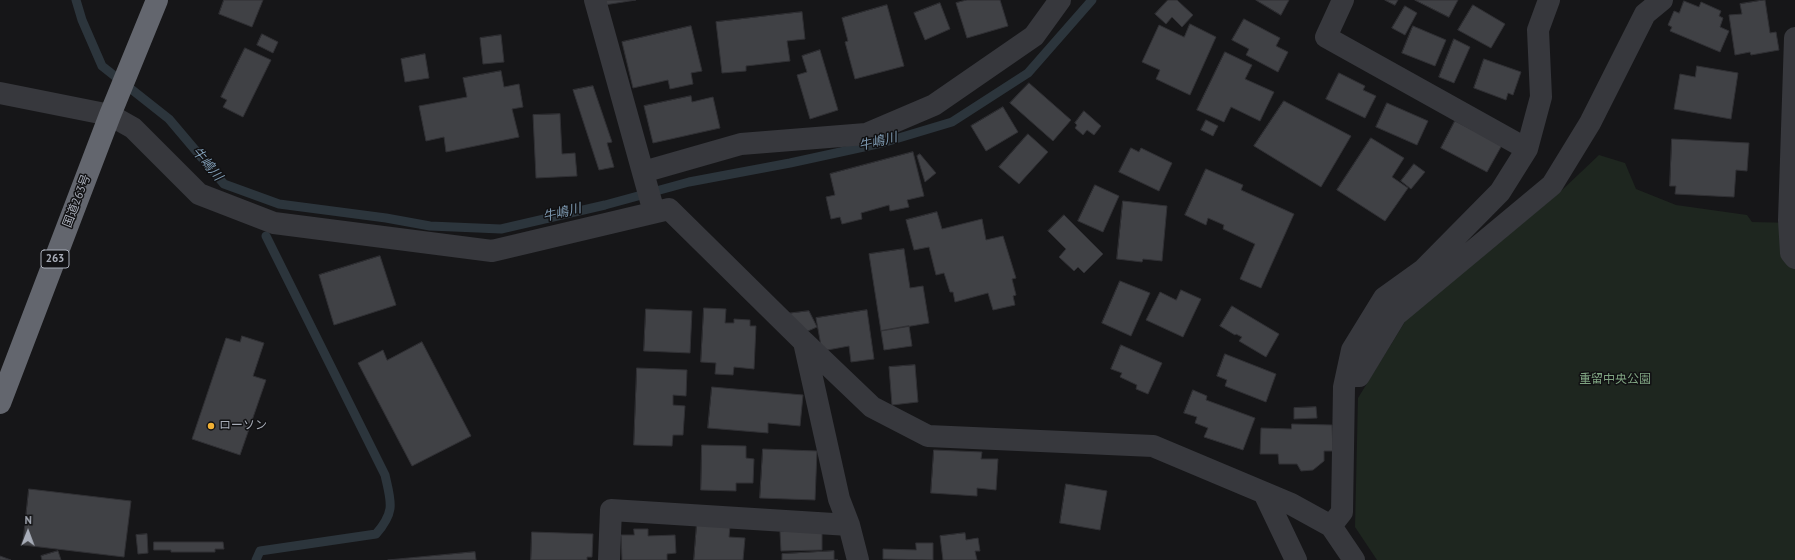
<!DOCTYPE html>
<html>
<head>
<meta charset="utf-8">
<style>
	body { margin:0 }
	#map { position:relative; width:1795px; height:560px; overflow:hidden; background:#161618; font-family:"PT Sans",sans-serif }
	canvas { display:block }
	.north { position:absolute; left:8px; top:512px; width:40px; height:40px; -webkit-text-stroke:3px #111113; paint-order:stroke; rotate:1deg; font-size:11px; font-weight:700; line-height:16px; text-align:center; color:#a8adb8 }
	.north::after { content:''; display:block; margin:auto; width:14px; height:18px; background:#a8adb8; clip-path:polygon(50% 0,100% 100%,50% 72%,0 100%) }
</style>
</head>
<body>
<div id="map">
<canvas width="1795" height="560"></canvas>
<div class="north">N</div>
</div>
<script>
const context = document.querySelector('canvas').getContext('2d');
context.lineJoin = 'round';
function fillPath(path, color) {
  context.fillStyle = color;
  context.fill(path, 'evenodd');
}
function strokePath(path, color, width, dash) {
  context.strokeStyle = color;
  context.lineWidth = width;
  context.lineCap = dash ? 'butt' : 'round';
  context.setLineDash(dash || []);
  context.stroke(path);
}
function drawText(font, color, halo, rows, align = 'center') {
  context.font = font + ' "PT Sans","Noto Sans JP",sans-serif';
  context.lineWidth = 3;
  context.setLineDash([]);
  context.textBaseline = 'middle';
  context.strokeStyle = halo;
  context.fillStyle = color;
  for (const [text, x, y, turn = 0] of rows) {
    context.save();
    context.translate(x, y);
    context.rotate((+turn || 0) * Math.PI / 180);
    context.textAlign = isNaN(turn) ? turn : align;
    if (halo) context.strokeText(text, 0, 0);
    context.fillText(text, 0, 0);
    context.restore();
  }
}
fillPath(new Path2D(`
	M1599,155L1625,163L1636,189L1676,205L1747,215L1752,222L1795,223V560H1377L1355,527L1358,398L1406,320L1560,192Z`), '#1e261f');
strokePath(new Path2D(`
	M76,0L82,20L102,66L169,119L224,184L279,204L386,218L430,226L501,229L605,205L689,182L790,163L882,143L952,122L1028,73L1092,0
	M256,560L260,551L376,534C396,511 391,502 385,475L266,236`), '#2c353c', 9);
const building = new Path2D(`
	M224,0H263L252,27L219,14Z
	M597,0H636L598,6Z
	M967,0H1000L1008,26L967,38L956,3Z
	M1168,0H1177L1193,15L1182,27L1172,17L1166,24L1155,14Z
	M1256,0H1289L1281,15Z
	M1385,0H1398L1395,5Z
	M1415,0H1458L1449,17Z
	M1765,0L1770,33L1776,32L1779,50L1751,55L1750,52L1735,55L1729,15L1742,14L1740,4Z
	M1684,1L1699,7L1701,2L1721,11L1719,16L1723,18L1720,27L1729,31L1720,52L1670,31L1672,27L1668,25L1674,11L1679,13Z
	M940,3L950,29L925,40L914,13Z
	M887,5L904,66L855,79L845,42L848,41L842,18Z
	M1473,5L1505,24L1491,48L1458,30Z
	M1405,6L1417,13L1405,35L1392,28Z
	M802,12L805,39L787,41L790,61L746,66V71L722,73L716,22Z
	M1244,19L1280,38L1276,46L1288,52L1278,72L1246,55L1249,49L1232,40Z
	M1190,24L1216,37L1190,95L1156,79L1160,70L1142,62L1159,25L1184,37Z
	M691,26L702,71L691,73L693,84L670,89L668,80L633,88L622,42Z
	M1413,26L1446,40L1435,66L1402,53Z
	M262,34L278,42L273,53L257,45Z
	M501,35L504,62L483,64L480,38Z
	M1454,39L1470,47L1454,83L1439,77Z
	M245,48L271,60L243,117L223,107L227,100L221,97Z
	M820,50L838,110L810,119L797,75L807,72L802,56Z
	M1225,52L1252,65L1245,79L1274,92L1260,121L1231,107L1224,122L1197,110Z
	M425,54L429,78L405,82L401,59Z
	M1484,59L1521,72L1513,95L1508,93L1506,100L1474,88Z
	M1697,66L1738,73L1731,119L1674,109L1680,74L1695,77Z
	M501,71L504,87L519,84L523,107L512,109L519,137L446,152L444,137L426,141L419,106L467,97L463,78Z
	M1339,73L1365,86L1363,90L1376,96L1365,118L1326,99Z
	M1029,83L1071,120L1053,141L1010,103Z
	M593,86L612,142L607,143L614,167L599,170L573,90Z
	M691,96L692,102L713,97L720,128L653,143L644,106Z
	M1284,101L1351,136L1321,187L1254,146Z
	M1387,103L1428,121L1417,145L1376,127Z
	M1003,107L1018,132L986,151L971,126Z
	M1084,111L1101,126L1094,135L1087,130L1083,135L1075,128L1077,125L1075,123Z
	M560,114L562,154L575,153L577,176L536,178L533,115Z
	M1206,120L1218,126L1213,136L1201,130Z
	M1455,121L1502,145L1487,172L1441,148Z
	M1028,134L1048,152L1019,184L999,167Z
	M1371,138L1404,158L1392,177L1408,188L1385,221L1337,190Z
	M1672,139L1749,143L1747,171L1736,170L1734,197L1675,194L1676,186H1670Z
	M1131,148L1139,152L1141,148L1172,163L1159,191L1119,172Z
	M913,152L924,196L907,200L909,207L890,211L889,205L861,213L862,219L842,224L840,217L831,219L826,197L835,195L830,174Z
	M920,154L936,173L925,182L917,156Z
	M1414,164L1425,172L1411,189L1401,181Z
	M1206,169L1243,185L1241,190L1294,214L1261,288L1240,279L1255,244L1223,229L1224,225L1208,218L1206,225L1185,215Z
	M1095,185L1119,196L1103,232L1078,221Z
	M1123,201L1167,206L1162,261L1143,259L1142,262L1117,259Z
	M937,212L942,229L982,219L986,240L1003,236L1016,278L1012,279L1016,295L1013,296L1015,305L993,310L988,293L955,302L953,292H950L944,273L936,275L929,247L914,250L906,220Z
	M1064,215L1103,254L1084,273L1078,267L1074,271L1059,257L1066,249L1048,231Z
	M904,249L910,288L923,286L929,323L881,331L869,254Z
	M380,256L396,305L334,325L319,275Z
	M1120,281L1150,293L1131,336L1102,323Z
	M1181,290L1201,299L1183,337L1146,320L1160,292L1176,300Z
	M1232,306L1279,334L1266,357L1239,341L1242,337L1236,334L1235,335L1220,326Z
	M704,308L726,309L725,323H734V319L750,320V326H756L754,369L734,367L733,375L715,374L716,363L701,362Z
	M646,309L692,311L690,353L644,351Z
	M867,310L874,359L851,362L849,346L822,351L816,318Z
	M809,311L817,327L801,334L785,314Z
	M909,326L912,346L884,350L881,331Z
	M242,336L264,343L253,376L266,380L240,455L192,439L226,338L240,342Z
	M422,342L471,436L412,466L358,363L383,350L387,360Z
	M1121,345L1162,363L1148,394L1136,389L1137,385L1120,377L1122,373L1111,369Z
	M1225,354L1276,374L1266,402L1225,386L1227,380L1217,376Z
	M915,365L918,402L892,405L889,367Z
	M637,368L687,370L686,396L673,395V405L685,406L683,435H673L672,446L634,445Z
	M712,387L803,395L800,426L768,423V433L708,428Z
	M1193,390L1207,396L1206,400L1255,418L1243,450L1204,437L1208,428L1195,423L1197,417L1184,413Z
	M1316,407L1317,418L1294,419V408Z
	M1292,424L1332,425L1333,451H1324V461L1313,470L1301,471L1297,464H1279L1278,454H1260L1261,428L1291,429Z
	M702,445L746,446V458L754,459L753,483H736V491L701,490Z
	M763,449L817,451L815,500L760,498Z
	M934,450L982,452L981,459H998L996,490L977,488V496L931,493Z
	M1066,484L1107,491L1100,530L1060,523Z
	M29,489L131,501L124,557L23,545Z
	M697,523L730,526L729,537L745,538L743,560H694Z
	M634,529H648V536L675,535L676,553L667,554V560H622L621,535H634Z
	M822,531V550L781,551L780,532Z
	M532,532L593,534L592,557H587V560H531Z
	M965,533L966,540L978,538L980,551H975L977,560H943L940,536Z
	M147,534L148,553L138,554L136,535Z
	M154,542H223L224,549H215V552H171V550H154Z
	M916,543H933V560L883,559V549L916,550Z
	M58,551L61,560H42L41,556Z
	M834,551V560H838H782V554Z
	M475,552L476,560H388Z
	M0,556L11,560H0Z`);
fillPath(building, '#404145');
strokePath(building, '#303034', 1);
strokePath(new Path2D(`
	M595,0L654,212
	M1343,0L1326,37L1527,149L1541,97L1538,30L1549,0
	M1795,38L1789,220L1791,253L1795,258
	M0,93L110,115L133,128L199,194L274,223L492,251L669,209L804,342L839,499L849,525L858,560
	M643,172L741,144L866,134L934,105L1034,36L1060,0
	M804,342L872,407L928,436L1153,446L1291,504L1331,526L1354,560
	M1347,375L1359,376L1396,315L1552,185L1590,123L1645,14L1662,0
	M1264,493L1296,560
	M1331,526L1342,512L1344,387L1352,350L1384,298L1423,270L1500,192L1527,149
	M609,560L611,510L849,525`), '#37383d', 22);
strokePath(new Path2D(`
	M0,403L110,115L157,0`), '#63666e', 22);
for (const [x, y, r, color] of [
	[211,426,4,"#f2b134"]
]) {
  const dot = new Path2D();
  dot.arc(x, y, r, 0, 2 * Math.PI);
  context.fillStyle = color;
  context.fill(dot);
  strokePath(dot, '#111113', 1.5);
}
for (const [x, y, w] of [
	[55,259,28]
]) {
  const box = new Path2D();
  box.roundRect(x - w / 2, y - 9, w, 18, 3);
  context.fillStyle = '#111113';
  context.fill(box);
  strokePath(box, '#a8adb8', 1);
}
drawText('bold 11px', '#a8adb8', null, [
	["263",55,259]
]);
drawText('12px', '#a8adb8', '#111113', [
	["国道263号",77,201,-69]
]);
drawText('12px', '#7fa381', '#111113', [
	["重留中央公園",1615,380]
]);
drawText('12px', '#a8adb8', '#111113', [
	["ローソン",219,426]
], 'left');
drawText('italic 13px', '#7f9bb3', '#111113', [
	["牛嶋川",878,142,-14],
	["牛嶋川",207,164,50],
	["牛嶋川",562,213,-14]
]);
</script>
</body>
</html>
